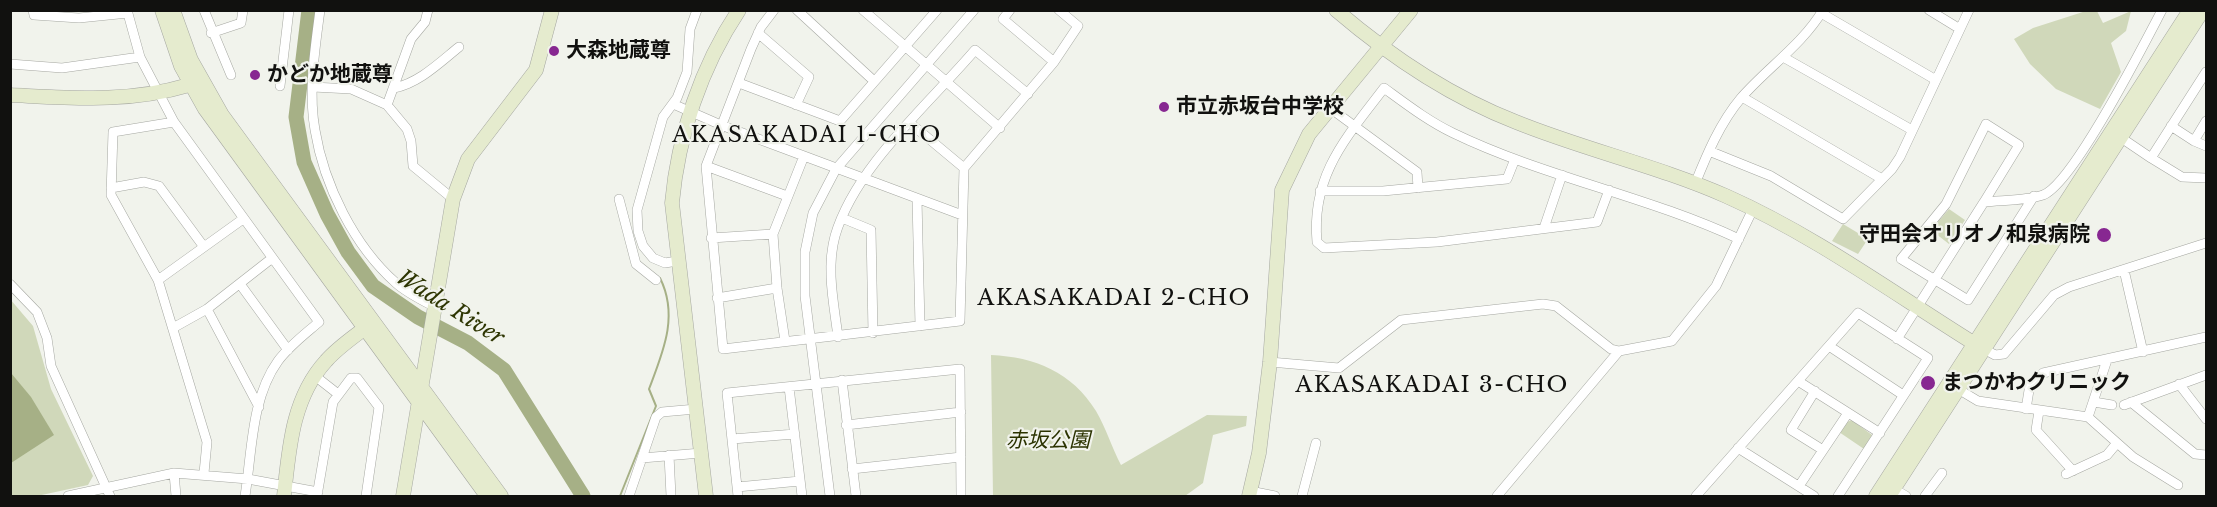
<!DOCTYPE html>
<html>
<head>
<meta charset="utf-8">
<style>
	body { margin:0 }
	#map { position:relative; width:2217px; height:507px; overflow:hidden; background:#f1f3ec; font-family:"Libre Baskerville",serif }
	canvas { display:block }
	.frame { position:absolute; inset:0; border:12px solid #11110f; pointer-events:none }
</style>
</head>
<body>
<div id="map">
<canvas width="2217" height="507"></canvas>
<div class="frame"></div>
</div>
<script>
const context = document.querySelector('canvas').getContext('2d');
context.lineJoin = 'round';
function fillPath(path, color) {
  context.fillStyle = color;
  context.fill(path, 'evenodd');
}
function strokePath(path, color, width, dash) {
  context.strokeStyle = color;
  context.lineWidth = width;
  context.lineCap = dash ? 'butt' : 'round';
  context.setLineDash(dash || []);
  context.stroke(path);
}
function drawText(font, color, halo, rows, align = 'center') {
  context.font = font + ' "Libre Baskerville","Noto Sans JP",serif';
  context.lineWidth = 4.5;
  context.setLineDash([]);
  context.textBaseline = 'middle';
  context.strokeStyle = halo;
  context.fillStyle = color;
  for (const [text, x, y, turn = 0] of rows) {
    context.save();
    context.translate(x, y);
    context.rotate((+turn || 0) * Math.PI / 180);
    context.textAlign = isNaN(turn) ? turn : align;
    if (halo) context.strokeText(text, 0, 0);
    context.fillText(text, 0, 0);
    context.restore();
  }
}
fillPath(new Path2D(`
	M2089,10L2097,11L2103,23L2131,11L2126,31L2111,43L2121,72L2100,109L2056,89L2030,64L2014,39L2033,28Z
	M1949,209L1965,220L1949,244L1931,230Z
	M1843,224L1868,239L1858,254L1832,241Z
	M10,299L33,326L51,389L93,476L88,485L37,496H11Z
	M991,355C1035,357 1072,372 1096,411C1106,428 1112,448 1121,465L1207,415L1247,416L1246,426L1213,435L1203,483L1185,496H993Z
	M1852,420L1872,435L1864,449L1839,432L1847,422Z`), '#d0d8ba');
fillPath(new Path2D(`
	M11,373L31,397L54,435L11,463Z`), '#a6b086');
strokePath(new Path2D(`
	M620,496L656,406L649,389C663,352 679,316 660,278`), '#a6b086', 2);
strokePath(new Path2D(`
	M309,10L296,117L304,162L327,214L348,252L373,286L418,317L468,343L504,370L583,496`), '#a6b086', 15);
const street = new Path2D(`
	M33,10L34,15L79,18L128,13
	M127,10L140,57L174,122L319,322C305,334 289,346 278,361C251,398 252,453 245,496
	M204,10L231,75
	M320,10C315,49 308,91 315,130C324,185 354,246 396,283C407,293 422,300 435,307
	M774,10L761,27L751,49L706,166L723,349L960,321L964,168L1054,62L1078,26L1059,10
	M797,10L874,81
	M863,10L1000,128
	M1010,10L1003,19L1054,62
	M1929,10L1960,29
	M1821,13L1936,80
	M211,33L241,23L243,10
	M758,33L809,77L796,105
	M1783,57L1912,130
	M10,64L62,68L140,57
	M739,83L840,121L937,10
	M280,86L289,10
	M313,87L351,89L387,105L411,39L425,22L428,10
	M394,88C419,83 439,63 459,47
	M1742,97L1882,179
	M673,104L721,125L962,215
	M387,105L407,129L411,141L413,166L453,199
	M1330,108L1417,172L1418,188
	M174,122L113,132L111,195L158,280L207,442L204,473
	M910,123L964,168
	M2171,126L2194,141L2206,121
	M2117,135L2151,158L2206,72
	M2194,141L2206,146
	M1709,151L1771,176L1843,219L1892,169L1900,157L1969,10
	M2151,158L2182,177L2206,178
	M706,166L787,196
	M1695,184C1707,154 1720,123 1741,98C1767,68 1802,45 1823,10
	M111,188L144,182L159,186L204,247
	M1609,190L1597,222L1437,242L1324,248L1317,242C1311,175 1346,138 1384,88C1406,104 1428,121 1453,133C1544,177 1647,196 1739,239
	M1320,191H1383L1507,179L1515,159
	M619,199L636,264L656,280
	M917,199L920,326
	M1984,202L2019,145L1986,124L1946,204L1901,259L1968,300L2034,196
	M842,218L871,230L873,333
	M1544,228L1562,175
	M711,238L773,234
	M677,261L665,263L653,258L643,246L638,231L637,210L663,117L677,98L687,72L690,29L697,10
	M2124,270L2143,352
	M158,280L243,219
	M10,284L37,312L47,338L51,366L110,496
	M240,284L288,350
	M717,298L777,288
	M207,309L259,407
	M173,328L207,309L271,259
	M838,337C834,304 826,269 835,236C855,167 929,104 975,50L1028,94
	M1897,339L1984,202C2003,200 2025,201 2043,195C2073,184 2144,44 2162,10
	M785,341L777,288L773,234L804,156
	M1829,346L1903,395
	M1980,347L1995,355L2004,354L2054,295L2069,287L2206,243
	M2107,360L2088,417L2133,457L2178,485
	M1270,362L1339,368L1401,320L1543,304L1556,306L1611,349L1619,351L1672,341L1716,286L1753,209
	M315,376L338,394
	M842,380L856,496
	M1798,381L1880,433
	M2179,384L2206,419
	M789,387L802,496
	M1958,389L1978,401L2088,417
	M1815,391L1791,430L1823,450
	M2094,402L2112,405
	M2131,402L2195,454L2206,455
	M2124,405L2206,375
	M2026,409L2030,384L2043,373L2206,337
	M2039,411L2036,430L2073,471
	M846,425L961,412
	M732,439L795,434
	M1738,448L1814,496
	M669,455L671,496
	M642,458L701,453
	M852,469L961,457
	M174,473L176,496
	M2066,474L2107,455L2117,443
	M1799,486L1848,413
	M737,487L800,481
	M1894,489L1906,496
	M1250,491L1275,496
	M68,496L174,473L248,479L318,492
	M317,496L333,402L351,378H357L379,407L366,496
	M629,496L656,417L662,412L696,409
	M738,496L727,393L960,369L961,496
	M830,496L805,296V252L813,213L836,169L974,10
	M1302,496L1316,443
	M1497,496L1619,351
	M1696,496L1858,313L1928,358L1838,496
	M1925,496L1942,473`);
const secondary = new Path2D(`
	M162,10L181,66L205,109L487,496
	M173,10L191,60L222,115L501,496
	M1336,10C1391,57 1449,96 1516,122C1585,150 1658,166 1726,196C1814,235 1893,293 1975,344
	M10,95C74,98 128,103 189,85
	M284,496C289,449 292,398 326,361C338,347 355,336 369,325
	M403,496L453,199L468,159L536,70L552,10
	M706,496L672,203C678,136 701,67 739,10
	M1249,496L1259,453L1270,362L1282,190L1309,134L1411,10
	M1876,496L2190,10
	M1889,496L2203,10`);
strokePath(street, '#a5a7a1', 10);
strokePath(secondary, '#a5a7a1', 15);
strokePath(street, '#fff', 9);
strokePath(secondary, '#e5ebce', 14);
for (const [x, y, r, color] of [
	[554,51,6,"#872791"],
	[255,75,6,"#872791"],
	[1164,107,6,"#872791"],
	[2104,235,8,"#872791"],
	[1928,383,8,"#872791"]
]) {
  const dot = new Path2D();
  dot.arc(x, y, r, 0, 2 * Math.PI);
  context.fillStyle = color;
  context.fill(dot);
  strokePath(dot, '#f1f3ec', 2);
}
drawText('bold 21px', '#11110f', '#f1f3ec', [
	["大森地蔵尊",566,51],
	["かどか地蔵尊",267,75],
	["市立赤坂台中学校",1176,107],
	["守田会オリオノ和泉病院",2090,235,"right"],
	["まつかわクリニック",1942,383]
], 'left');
drawText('italic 21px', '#2b3300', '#f1f3ec', [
	["赤坂公園",1048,441]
]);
context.letterSpacing = '1.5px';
drawText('22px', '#11110f', '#f1f3ec', [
	["AKASAKADAI 1-CHO",807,136],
	["AKASAKADAI 2-CHO",1114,299],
	["AKASAKADAI 3-CHO",1432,386]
]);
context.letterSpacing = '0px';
drawText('italic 22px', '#2e3603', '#f1f3ec', [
	["Wada River",450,308,32]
]);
</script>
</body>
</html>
